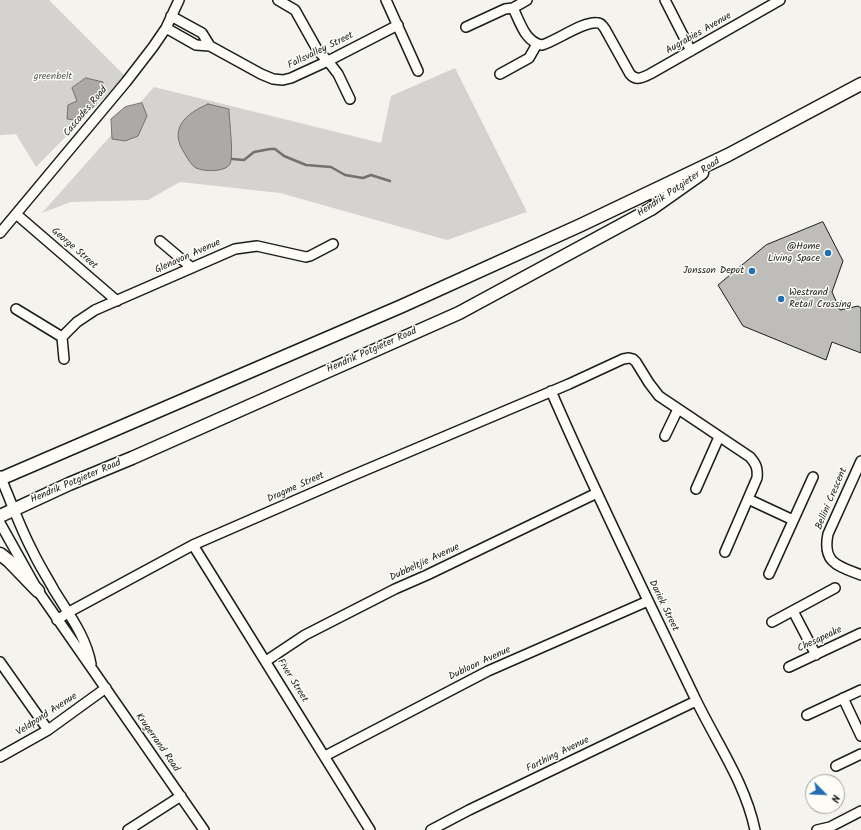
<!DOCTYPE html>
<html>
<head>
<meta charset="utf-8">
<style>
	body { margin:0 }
	#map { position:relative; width:861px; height:830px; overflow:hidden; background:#f4f3ee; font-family:Kalam,sans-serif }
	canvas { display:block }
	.north { position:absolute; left:805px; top:774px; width:40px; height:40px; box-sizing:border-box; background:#fdfcf7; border:1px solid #a3a29f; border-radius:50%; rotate:114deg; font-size:11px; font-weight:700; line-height:16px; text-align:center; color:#1c1c1c }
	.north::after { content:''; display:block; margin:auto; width:14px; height:18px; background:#1f6fb2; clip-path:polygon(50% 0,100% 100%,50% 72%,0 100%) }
</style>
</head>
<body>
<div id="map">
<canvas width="861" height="830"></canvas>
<div class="north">N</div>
</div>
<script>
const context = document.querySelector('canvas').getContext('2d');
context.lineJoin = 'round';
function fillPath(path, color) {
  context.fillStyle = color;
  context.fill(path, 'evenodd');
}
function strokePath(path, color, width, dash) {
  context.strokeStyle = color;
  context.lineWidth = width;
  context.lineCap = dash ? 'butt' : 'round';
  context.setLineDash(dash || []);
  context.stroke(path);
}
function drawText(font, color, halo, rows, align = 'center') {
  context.font = font + ' Kalam,sans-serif';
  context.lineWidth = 3;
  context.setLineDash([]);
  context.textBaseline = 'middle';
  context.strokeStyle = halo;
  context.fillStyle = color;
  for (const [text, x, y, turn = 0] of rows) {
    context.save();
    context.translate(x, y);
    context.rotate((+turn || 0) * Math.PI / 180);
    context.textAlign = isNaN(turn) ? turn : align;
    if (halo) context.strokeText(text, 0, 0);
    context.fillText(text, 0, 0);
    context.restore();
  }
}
fillPath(new Path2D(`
	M0,0H49L125,76L36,167L16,134L0,135Z
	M455,68L527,212L447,240L280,193L180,182L148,200L71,202L42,213L154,87L381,143L391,96Z`), '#d4d3cf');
const water = new Path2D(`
	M86,78L103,82L102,96L92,108L85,106L75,120L67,119L68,105L77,101L72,88Z
	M142,103L147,116L138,136L125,141L112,139L111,119L125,107Z
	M208,104L229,109C229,120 234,156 230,164C226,172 204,172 196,168C191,165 188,159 185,154C168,129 185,114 208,104Z`);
fillPath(water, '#abaaa6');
strokePath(water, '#72716f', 1);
strokePath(new Path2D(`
	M232,159L244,160L254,152L270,149H275L284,156L306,165L331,167L345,175L363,178L371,175L390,181`), '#72716f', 2.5);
const building = new Path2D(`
	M823,222L843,261L832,292L840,310L858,306L861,308V353L832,342L826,360L743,326L718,285L766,245Z`);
fillPath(building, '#bebdba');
strokePath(building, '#1c1c1c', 1);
const minor = new Path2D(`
	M278,0L295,10L318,51L328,61L338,74L350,99
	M386,0L418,71
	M665,0L691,51
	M513,8L527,0
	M171,16L202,33L210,46
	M466,27L505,9L513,8C520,22 525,42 542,45C556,41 585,20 598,23C601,23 603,26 605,29L630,74C636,81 642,78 650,74L780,0
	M166,28L196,45L210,46L261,74L273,79L283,80L291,78L328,61L398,25
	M500,74L529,58L537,44
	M16,214L117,301
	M0,233L126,82L153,47L166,28L179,0
	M160,241L192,268
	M16,309L62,337
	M62,337L77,322L95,310L235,249L257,246L306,257L310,256L333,244
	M62,337L64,359
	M551,391C596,495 646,596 695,698C716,742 745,782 755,830
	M665,436L678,409
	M861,461L828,534C822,563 838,566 861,575
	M0,476C11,501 20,528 33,552C39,565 47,577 54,590C68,613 86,636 91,664
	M696,489L719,437
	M748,499L793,520
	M0,523L38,591L204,830
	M193,545L370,830
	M769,574L813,477
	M793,611L816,655
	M57,620L69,612L193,545L349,477L569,384L623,359L629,358L633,359L636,362L649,383L659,396L750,457C756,464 758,468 757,478L725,552
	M772,622L835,588
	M266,661L305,635L395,589L427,575L597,493
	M0,662L48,730
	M789,667L861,633
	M843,698L861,736
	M807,715L861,690
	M325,756L488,671L648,601
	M0,757L48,730L106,688
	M836,766L861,754
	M128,830L181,796
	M431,830L469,810L696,701
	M817,830L830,827L861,811`);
const major = new Path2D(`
	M0,479L402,306L581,225L728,155L861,84
	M0,516L69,484L132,458L459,313L651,209L702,173
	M0,554L9,561L38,591`);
strokePath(minor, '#1c1c1c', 12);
strokePath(major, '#1c1c1c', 15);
strokePath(minor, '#fdfcf7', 9);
strokePath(major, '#fdfcf7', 12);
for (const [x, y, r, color] of [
	[828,253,4,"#1f6fb2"],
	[752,271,4,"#1f6fb2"],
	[781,299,4,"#1f6fb2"]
]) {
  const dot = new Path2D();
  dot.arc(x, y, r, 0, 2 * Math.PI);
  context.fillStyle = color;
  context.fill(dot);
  strokePath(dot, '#fdfcf7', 1.5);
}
drawText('10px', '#1c1c1c', '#fdfcf7', [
	["Augrabies Avenue",699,34,-30],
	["Fallsvalley Street",321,51,-26],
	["Cascades Road",86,112,-50],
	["Hendrik Potgieter Road",679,188,-34],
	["George Street",74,249,41],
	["Glenavon Avenue",188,257,-24],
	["Hendrik Potgieter Road",372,351,-24],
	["Hendrik Potgieter Road",76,482,-23],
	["Dragme Street",296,488,-24],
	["Bellini Crescent",832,499,-67],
	["Dubbeltjie Avenue",425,563,-25],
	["Dariek Street",663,606,64],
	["Chesapeake",820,640,-25],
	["Dubloon Avenue",480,664,-25],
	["Fiver Street",292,681,58],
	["Veldpond Avenue",47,715,-33],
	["Krugerrand Road",157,743,55],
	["Farthing Avenue",558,755,-26]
]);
drawText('10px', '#5c5c5b', '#fdfcf7', [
	["greenbelt",53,77]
]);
drawText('10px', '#1c1c1c', '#fdfcf7', [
	["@Home",820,247],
	["Living Space",820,259],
	["Jonsson Depot",744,271],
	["Westrand",789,293,"left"],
	["Retail Crossing",789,305,"left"]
], 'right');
</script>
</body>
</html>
